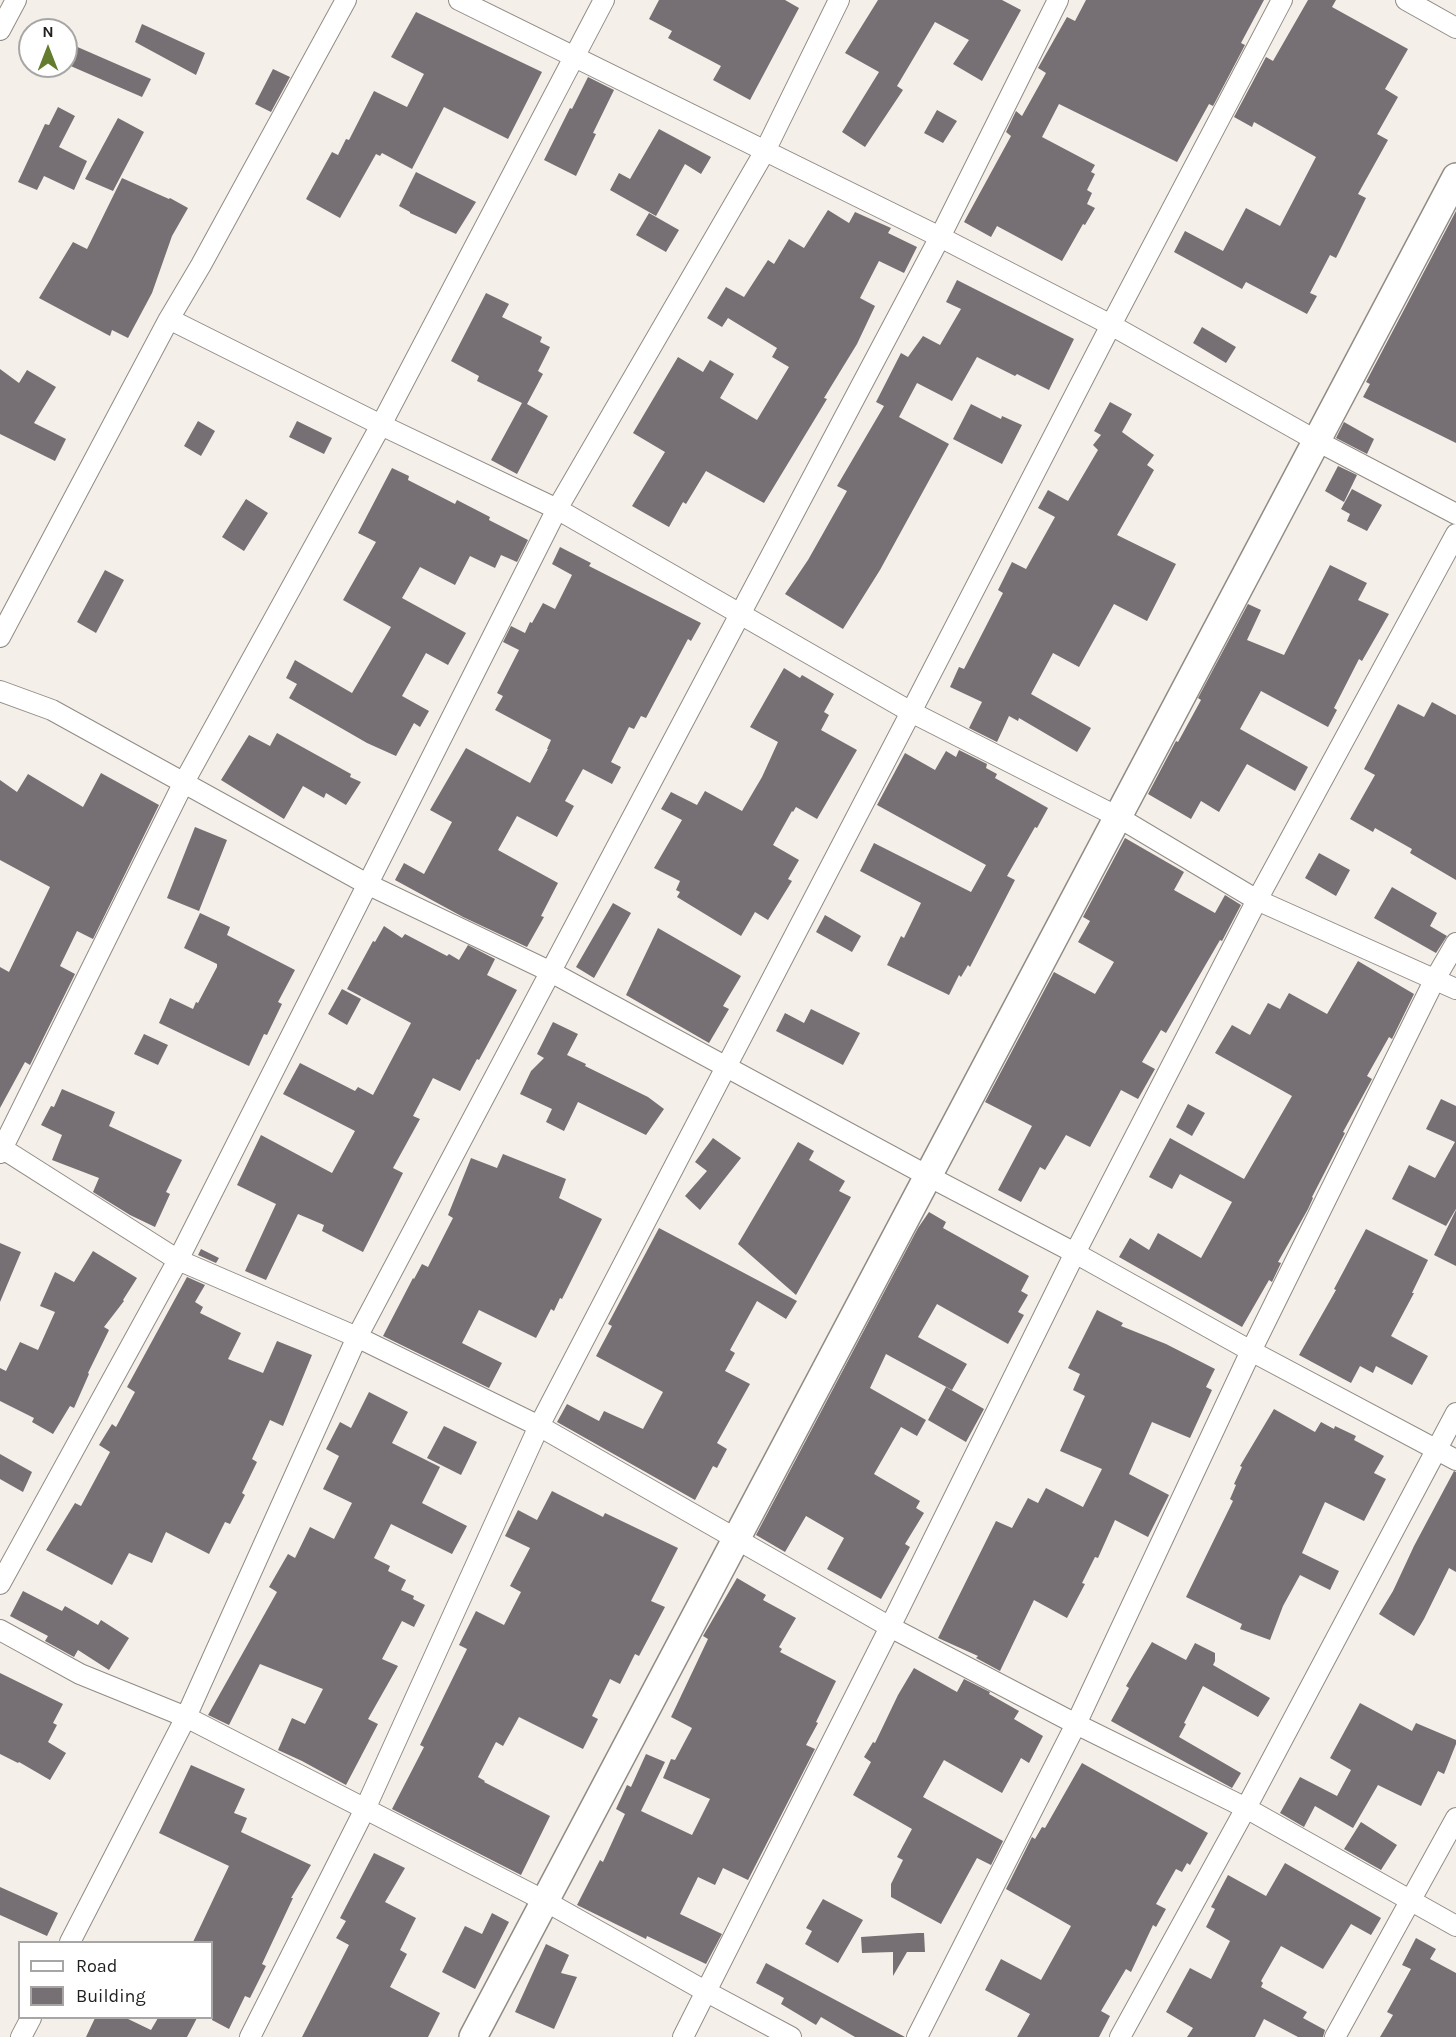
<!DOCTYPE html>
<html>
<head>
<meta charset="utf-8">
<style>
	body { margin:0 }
	#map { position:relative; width:1456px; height:2037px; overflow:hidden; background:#f5efe9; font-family:Karla,sans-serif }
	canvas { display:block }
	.legend { position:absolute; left:18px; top:1941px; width:195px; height:78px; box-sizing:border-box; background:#fff; border:2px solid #a7a6a5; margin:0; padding:8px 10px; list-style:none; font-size:18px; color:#22201e }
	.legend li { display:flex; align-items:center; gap:12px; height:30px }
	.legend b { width:30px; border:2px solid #a7a6a5 }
	.north { position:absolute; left:18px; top:18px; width:60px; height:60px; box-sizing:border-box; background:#fff; border:2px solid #a7a6a5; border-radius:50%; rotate:0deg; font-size:16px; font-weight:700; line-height:24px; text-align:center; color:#22201e }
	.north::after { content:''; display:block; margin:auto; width:21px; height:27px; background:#637c2e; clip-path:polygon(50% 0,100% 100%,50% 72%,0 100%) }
</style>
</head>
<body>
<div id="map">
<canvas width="1456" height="2037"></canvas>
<ul class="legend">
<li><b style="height:8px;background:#fff"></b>Road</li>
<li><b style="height:16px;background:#766f73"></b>Building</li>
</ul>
<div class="north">N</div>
</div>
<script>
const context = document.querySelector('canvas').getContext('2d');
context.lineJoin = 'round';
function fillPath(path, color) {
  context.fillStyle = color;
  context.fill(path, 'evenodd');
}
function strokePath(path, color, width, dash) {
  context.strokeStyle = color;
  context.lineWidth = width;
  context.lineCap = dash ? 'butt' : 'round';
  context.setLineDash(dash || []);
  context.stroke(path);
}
fillPath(new Path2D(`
	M659,0H785L799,8L750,100L713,80L721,66L668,38L672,31L649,19Z
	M878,0H1002L1021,10L982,81L953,64L969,40L935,22L897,86L903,90L865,147L842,132L879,72L845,53Z
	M1086,0H1264L1241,43L1245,45L1213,106L1209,104L1177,162L1059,104L1042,137L1095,165L1091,172L1095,174L1087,190L1092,193L1087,204L1095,208L1085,225L1083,224L1062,261L997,226L991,237L964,222L1011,136L1006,132L1016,111L1022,116L1046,73L1038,68L1067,17L1075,21Z
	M1308,0H1336L1332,7L1408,49L1385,89L1398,97L1377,134L1388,140L1358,194L1366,198L1336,258L1330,255L1310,293L1317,296L1307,314L1246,282L1242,289L1174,252L1185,231L1223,251L1246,208L1280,226L1316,157L1254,122L1252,127L1234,117L1266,57L1273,61Z
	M416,12L542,72L508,139L444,107L412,169L382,153L380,156L376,154L340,218L306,199L332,152L338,155L346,139L349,140L374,91L407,107L424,74L391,57Z
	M142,24L205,53L196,75L135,42Z
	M66,42L151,79L142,97L66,64Z
	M273,69L290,77L271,112L255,104Z
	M588,77L614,90L593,133L596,134L576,176L544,160L570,108L572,109Z
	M58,107L75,116L59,147L87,161L74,190L44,176L37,190L18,182L45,124L49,125Z
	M937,110L957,121L943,143L924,133Z
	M118,118L144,132L113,191L85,179Z
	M659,129L711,157L701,174L685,164L656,216L610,190L619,173L630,179Z
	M416,172L476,202L456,234L410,213V212L399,206Z
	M122,178L169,199L170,198L188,208L172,236L152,293L128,338L112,330L110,336L39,298L73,242L87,249Z
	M828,210L849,223L855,212L891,228L888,233L917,247L904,273L879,261L860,298L875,306L857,344L824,398L827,399L764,503L706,471L686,504L683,502L669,527L632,506L665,452L633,433L678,357L703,372L710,360L734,374L720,398L757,420L789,367L772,357L777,348L728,318L722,327L707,318L726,287L744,297L768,260L774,264L789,239L804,248Z
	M1456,211V443L1363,397L1370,384L1366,382Z
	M649,213L679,230L666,252L636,235Z
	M957,280L1074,339L1049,390L1017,374L1015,376L977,357L952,401L917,383L899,417L949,444L880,570L843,629L785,594L808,560L847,491L837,486L884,406L876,402L901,353L908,357L923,336L940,345L961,309L946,302Z
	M486,293L509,304L502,317L542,337L540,342L550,347L538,371L543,374L527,404L548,416L517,474L491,460L522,403L477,381L479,376L451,361Z
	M1202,327L1236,347L1226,363L1193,343Z
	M0,369L19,383L27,370L56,387L34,423L66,439L55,461L0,434Z
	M1110,402L1132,414L1122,432L1154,455L1147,465L1154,470L1117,535L1176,564L1147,621L1114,604L1079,667L1053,653L1052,655L1031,694L1091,728L1077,752L1019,718L1018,721L1009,716L997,742L969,728L982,702L950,687L959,667L964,669L1003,593L998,590L1012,562L1026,569L1055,517L1038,508L1048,490L1068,501L1098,450L1093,445L1101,435L1094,431Z
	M971,404L1001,419L1002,416L1022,425L1002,464L953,439Z
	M198,421L215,431L201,456L184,446Z
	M297,421L332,438L324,454L289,437Z
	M1344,422L1374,439L1367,454L1336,438Z
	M1338,466L1357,475L1344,502L1325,491Z
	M392,468L409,476L408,480L455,504L457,500L490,517L489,520L528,540L517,562L501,555L495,568L470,556L455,585L420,567L402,598L466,633L448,665L426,653L402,696L429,711L420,727L414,723L396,756L367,743L289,698L297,684L286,678L295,660L352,693L391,627L343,600L376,542L358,533Z
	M1352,489L1382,505L1367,531L1347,521L1350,514L1341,509Z
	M246,499L268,513L244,551L222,537Z
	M560,547L591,563L589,566L701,623L691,641L688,639L646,718L641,716L634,729L629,727L611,762L621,767L612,784L583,769L565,801L574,806L557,837L517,816L498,850L558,883L541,916L544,917L527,947L463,917L395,880L404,863L424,874L452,822L430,810L466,748L530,783L548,749H547L551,740L495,710L503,696L497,693L519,650L503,642L511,626L525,633L530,622L532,623L543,603L555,609L572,575L552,564Z
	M1330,565L1367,583L1358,600L1389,614L1362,661L1359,659L1334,708L1337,710L1328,727L1261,691L1240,729L1308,767L1295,791L1247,764L1219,812L1201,801L1191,819L1148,794L1176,741L1178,742L1201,700L1198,698L1248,604L1261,610L1247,640L1284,655Z
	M105,570L124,580L96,633L77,622Z
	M784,668L800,678L802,675L834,694L824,712L829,715L821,730L857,750L817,819L796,807L793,812L792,811L773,845L799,860L788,879L792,881L768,920L755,912L741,936L677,897L680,892L676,890L680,881L654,868L682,820L661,809L671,792L697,805L705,791L742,811L762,777L778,742L750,727Z
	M1432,702L1456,715V880L1410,853L1412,849L1375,828L1373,832L1350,819L1375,775L1364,769L1398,704L1424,717Z
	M277,733L351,774L350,777L361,782L346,805L326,793L324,798L303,786L284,819L221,780L249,735L270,746Z
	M959,750L987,764L986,768L997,774L995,778L1048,808L1037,828L1035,827L1007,876L1015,880L970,967L968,965L961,977L959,975L949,995L887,965L901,936L904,938L921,903L860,871L874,843L971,892L986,865L877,805L905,753L935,770L946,751L956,757Z
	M101,773L159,805L93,939L77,931L60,966L75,974L30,1065L25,1062L0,1108V967L9,972L50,887L0,860V780L17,792L28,774L83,807Z
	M195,827L227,840L199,911L167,898Z
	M1125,838L1184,872L1174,890L1215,913L1225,895L1241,905L1222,941L1220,940L1166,1033L1161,1030L1142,1062L1155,1069L1138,1099L1121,1090L1090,1147L1066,1135L1045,1170L1040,1167L1021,1202L998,1190L1032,1126L985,1102L1054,972L1095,994L1114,962L1078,942L1090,921L1083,917Z
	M1319,853L1350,870L1336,896L1305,878Z
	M1392,887L1437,913L1430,926L1447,936L1436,953L1374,918Z
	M613,903L631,913L594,978L576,967Z
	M200,913L230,927L227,935L295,970L278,1002L282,1004L267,1035L264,1034L249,1066L159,1023L170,998L193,1009L196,1002L198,1003L217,967V964L184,948Z
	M825,915L861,936L852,952L816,932Z
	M384,926L402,938L405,934L447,956L449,954L459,960L468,945L495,959L487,975L517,990L479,1060L477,1059L460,1091L433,1078L413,1116L420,1119L393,1168L403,1173L363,1252L322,1231L324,1225L298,1214L266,1280L245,1271L276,1204L237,1185L261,1135L332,1173L355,1131L283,1094L300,1063L355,1091L358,1087L373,1095L411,1023L347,989L373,941L375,942Z
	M658,928L741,976L723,1006L729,1009L709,1043L626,995Z
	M1358,961L1414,994L1392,1039L1389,1037L1367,1076L1372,1079L1343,1132L1345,1133L1312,1197L1313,1198L1308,1209L1278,1262L1281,1263L1272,1282L1269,1280L1242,1327L1119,1257L1130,1238L1149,1250L1158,1233L1201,1258L1232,1202L1180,1174L1172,1189L1149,1177L1170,1138L1244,1179L1292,1096L1215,1053L1232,1025L1250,1035L1268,1003L1280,1009L1289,993L1327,1014Z
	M342,989L361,999L347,1025L328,1014Z
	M811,1009L860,1033L843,1065L776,1031L785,1013L804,1023Z
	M553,1022L578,1034L567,1055L586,1064L585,1066L648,1097L664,1109L646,1135L578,1102L564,1131L546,1122L552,1109L520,1094L531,1071L544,1058L537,1054Z
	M144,1034L168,1045L158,1065L134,1054Z
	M62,1089L115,1112L109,1126L182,1160L166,1192L170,1194L155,1227L130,1215L93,1192L99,1178L52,1160L62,1135L41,1125L51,1106L54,1107Z
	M1441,1099L1456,1106V1209L1446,1226L1392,1199L1409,1165L1435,1178L1455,1142L1426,1129Z
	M1188,1104L1205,1113L1192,1136L1176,1127Z
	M713,1138L741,1158L700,1210L685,1196L707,1171L695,1162Z
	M798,1142L814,1151L809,1160L845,1181L839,1191L851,1197L796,1295L738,1244Z
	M503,1154L566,1179L559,1198L602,1219L562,1299L560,1298L554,1311L551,1309L536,1338L479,1310L462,1343L502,1363L489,1388L383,1336L413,1278L414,1279L422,1264L428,1267L453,1218L448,1215L471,1158L497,1168Z
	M1456,1210V1266L1434,1255Z
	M929,1212L946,1222L943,1228L1029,1276L1021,1291L1028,1295L1018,1312L1024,1315L1008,1344L937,1304L918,1337L967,1364L952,1390L886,1354L870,1388L926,1420L917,1436L901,1427L874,1474L920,1501L916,1508L924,1513L905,1544L910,1547L881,1599L827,1569L844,1538L806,1516L785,1552L756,1535L918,1228Z
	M659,1228L797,1301L786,1319L757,1301L730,1350L735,1353L725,1371L750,1384L717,1443L727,1449L717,1468L713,1466L695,1500L557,1422L567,1404L599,1421L604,1411L643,1429L663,1392L596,1356L612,1326L608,1324Z
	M1366,1229L1428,1260L1412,1293H1414L1391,1336L1428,1356L1412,1385L1376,1366L1373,1373L1360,1366L1351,1383L1299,1355L1336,1290L1334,1289Z
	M0,1243L21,1252L0,1302Z
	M201,1249L219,1258L216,1263L198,1255Z
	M93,1251L137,1278L123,1300L124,1301L104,1327L109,1330L88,1373L89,1374L74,1408L70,1406L53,1434L32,1422L34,1418L0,1401V1368L6,1371L20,1342L38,1350L55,1312L40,1306L55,1272L74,1282Z
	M187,1277L205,1285L195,1302L203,1307L200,1313L241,1333L228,1359L263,1373L277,1341L312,1355L283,1426L270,1420L252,1459L257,1462L242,1493L245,1495L230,1524L225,1522L209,1554L166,1532L152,1563L129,1553L112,1585L46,1550L75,1503L81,1506L110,1452L99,1445L112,1424L116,1427L135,1392L127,1387Z
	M1097,1310L1123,1323L1121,1326L1166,1344L1215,1369L1206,1387L1212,1390L1190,1438L1152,1422L1129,1474L1169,1495L1148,1537L1115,1520L1098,1558L1095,1557L1082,1583L1085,1584L1067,1618L1034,1600L1000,1671L976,1658L978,1656L938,1638L996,1521L1012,1528L1028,1498L1038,1503L1046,1488L1083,1507L1102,1469L1060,1451L1085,1396L1073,1390L1080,1374L1068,1368Z
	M946,1387L984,1409L966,1442L928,1420Z
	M369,1392L408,1412L392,1443L440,1467L422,1503L467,1526L452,1554L391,1524L374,1558L390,1566L388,1571L406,1580L401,1590L414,1596L413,1599L425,1605L414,1627L402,1621L382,1659L398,1666L368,1719L378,1724L346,1785L302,1761L278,1750L292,1718L305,1724L323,1689L260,1664L229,1725L208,1715L277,1592L269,1587L288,1554L295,1558L310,1527L334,1539L352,1503L323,1489L339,1456L326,1449L340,1422L351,1428Z
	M1274,1409L1315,1432L1321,1422L1334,1429L1335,1426L1356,1436L1354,1440L1384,1456L1374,1473L1386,1479L1364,1521L1325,1502L1302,1553L1339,1571L1330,1590L1300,1575L1283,1606L1270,1640L1240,1629L1242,1624L1186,1597L1233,1501L1230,1499L1236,1485L1234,1484L1242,1467L1240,1466Z
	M444,1426L477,1442L461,1475L427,1458Z
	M0,1454L32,1472L23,1492L0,1479Z
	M1454,1471L1456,1472V1572L1449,1568L1424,1619L1414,1636L1379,1614L1393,1591L1414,1546Z
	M552,1491L603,1517L605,1513L678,1548L651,1601L665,1607L639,1656L635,1654L620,1684L610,1679L592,1716L598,1719L583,1749L519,1717L503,1746L496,1742L478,1777L485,1781L484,1782L550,1816L521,1875L392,1809L424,1747L420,1745L467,1649L459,1645L476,1611L504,1625L521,1592L510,1586L530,1548L505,1536L518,1510L537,1520Z
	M737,1578L766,1595L763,1600L796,1618L779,1647L782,1649L780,1652L836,1681L816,1722L818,1723L806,1745L815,1749L748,1880L723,1868L715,1885L698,1877L680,1914L722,1934L706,1964L647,1936L646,1939L577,1905L600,1860L603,1862L625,1814L616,1809L627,1785L631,1787L646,1754L665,1762L641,1811L692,1835L710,1799L663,1778L671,1759L675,1760L692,1728L671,1717L708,1639L703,1636Z
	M23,1591L62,1611L65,1606L98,1625L101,1620L129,1638L109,1670L78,1650L74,1657L45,1641L48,1636L10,1616Z
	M1152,1642L1186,1660L1195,1643L1215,1653V1661L1213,1665L1270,1698L1258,1717L1203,1686L1184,1723L1186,1724L1179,1737L1241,1773L1232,1788L1111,1721L1129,1688L1126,1686Z
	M914,1668L957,1692L964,1679L990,1692L989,1694L1019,1711L1014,1719L1043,1736L1029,1763L1021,1758L1002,1793L944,1760L923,1797L1003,1841L991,1865L977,1858L941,1924L891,1897V1884L903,1860L897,1857L912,1829L853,1795L871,1762L864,1757L873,1742L875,1743L898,1695Z
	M0,1673L63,1704L53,1723L57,1725L48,1742L66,1753L50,1780L19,1762L18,1763L0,1754Z
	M1360,1703L1412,1731L1416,1723L1456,1740V1744L1444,1774L1438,1771L1421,1806L1378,1785L1353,1828L1315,1806L1304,1827L1280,1813L1300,1777L1337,1796L1351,1770L1330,1758Z
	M1082,1763L1208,1833L1190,1865L1187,1863L1182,1872L1176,1869L1156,1904L1166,1909L1156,1927L1153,1925L1131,1972L1126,1969L1101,2011L1110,2016L1099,2037H1017L1030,2014L985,1990L1001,1959L1041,1980L1071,1926L1006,1889L1032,1837L1035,1839L1042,1827L1045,1828Z
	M191,1765L245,1789L234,1813L247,1818L241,1832L311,1865L291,1898H293L262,1964L266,1966L250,1998L245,1996L229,2029L212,2020V1942H193L229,1866L159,1833Z
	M1361,1822L1397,1845L1381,1870L1344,1849Z
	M374,1853L405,1868L385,1902L416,1918L400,1950L407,1954L390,1987L440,2013L428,2037H302L349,1945L336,1938L346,1921L340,1918Z
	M1285,1863L1381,1918L1371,1935L1351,1924L1323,1969L1281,1946L1261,1981L1263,1983L1261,1987L1307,2012L1303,2018L1325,2030L1323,2037H1298L1264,2019L1255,2037H1187L1193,2028L1166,2012L1190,1968L1211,1979L1230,1941L1206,1927L1215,1909L1211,1907L1228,1875L1266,1896Z
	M0,1887L58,1913L47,1936L0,1915Z
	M823,1899L863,1920L838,1963L805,1944L812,1931L806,1928Z
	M492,1913L509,1922L475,1989L442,1972L465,1926L482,1934Z
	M918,1933H924L925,1952H907L893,1976V1952L862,1953L861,1937Z
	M1416,1938L1436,1949L1430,1959L1456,1973V2037H1380L1393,2015L1387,2012L1411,1969L1402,1965Z
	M546,1944L569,1955L561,1973L577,1977L554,2029L515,2012Z
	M766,1963L905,2037H855L821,2017L816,2025L781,2004L784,1998L756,1983Z
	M95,2018H126L151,2030L158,2018H197L187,2037H86Z`), '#766f73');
const street = new Path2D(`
	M459,0L940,237L1111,325L1317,441L1456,514
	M1406,0L1456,28
	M0,30L16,0
	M169,319L381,425L557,509L911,712L1118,817L1257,900L1456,989
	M0,637L169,319L201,265L346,0
	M0,691L52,710L367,884L549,971L928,1176L1075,1253L1251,1351L1456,1460
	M0,1147L178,1260L357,1337L539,1426L890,1627L1076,1724L1246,1808L1456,1926
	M0,1153L183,784L381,425L604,0
	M0,1584L178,1260L557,509L765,151L839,0
	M0,1630L80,1674L186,1717L545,1901L705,1991L791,2037
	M70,1942L186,1717L357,1337L940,237L1058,0
	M21,2037L31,2018
	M250,2037L365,1809L539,1426L911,712L1111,325L1282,0
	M683,2037L890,1627L1075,1253L1257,900L1456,534
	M917,2037L1076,1724L1251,1351L1435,979L1456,943
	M1120,2037L1246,1808L1456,1413
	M1335,2037L1456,1818`);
const secondary = new Path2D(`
	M473,2037L1456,177`);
strokePath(street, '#918b85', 22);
strokePath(secondary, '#918b85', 30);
strokePath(street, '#fff', 20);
strokePath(secondary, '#fff', 27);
</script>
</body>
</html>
